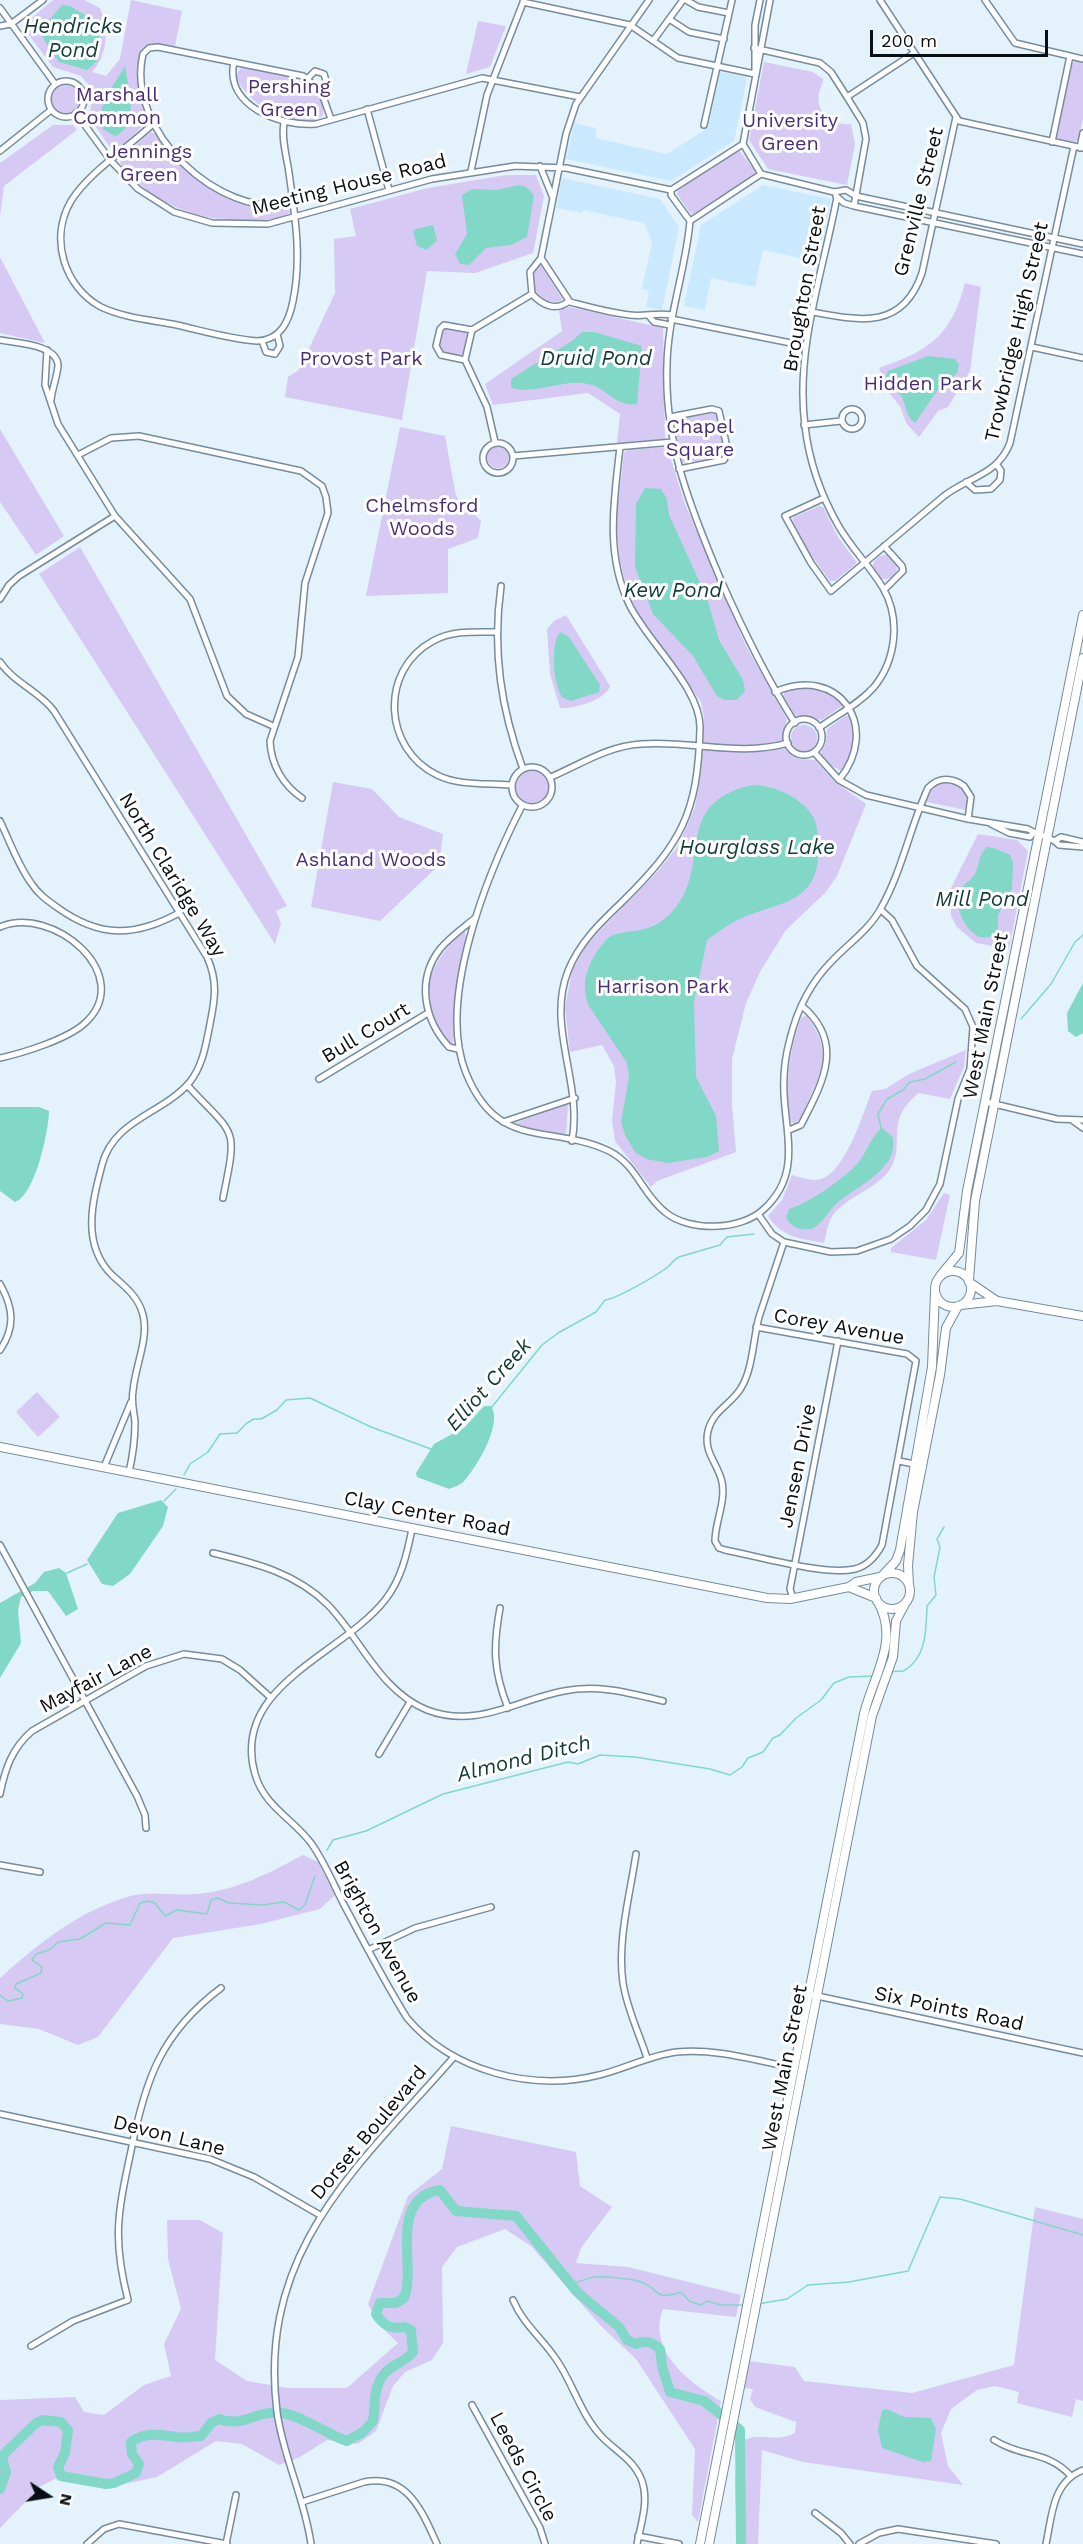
<!DOCTYPE html>
<html>
<head>
<meta charset="utf-8">
<style>
	body { margin:0 }
	#map { position:relative; width:1083px; height:2544px; overflow:hidden; background:#e4f2fc; font-family:"Work Sans",sans-serif }
	canvas { display:block }
	.north { position:absolute; left:18px; top:2466px; width:60px; height:60px; -webkit-text-stroke:4px #fff; paint-order:stroke; rotate:102deg; font-size:16px; font-weight:700; line-height:24px; text-align:center; color:#070f15 }
	.north::after { content:''; display:block; margin:auto; width:21px; height:27px; background:#070f15; clip-path:polygon(50% 0,100% 100%,50% 72%,0 100%) }
	.scale { position:absolute; left:870px; top:30px; width:178px; height:27px; box-sizing:border-box; border:3px solid #070f15; border-top:0; padding-left:8px; font-size:18px; line-height:21px; white-space:nowrap; color:#070f15; -webkit-text-stroke:4px #fff; paint-order:stroke }
</style>
</head>
<body>
<div id="map">
<canvas width="1083" height="2544"></canvas>
<div class="north">N</div>
<div class="scale">200 m</div>
</div>
<script>
const context = document.querySelector('canvas').getContext('2d');
context.lineJoin = 'round';
function fillPath(path, color) {
  context.fillStyle = color;
  context.fill(path, 'evenodd');
}
function strokePath(path, color, width, dash) {
  context.strokeStyle = color;
  context.lineWidth = width;
  context.lineCap = dash ? 'butt' : 'round';
  context.setLineDash(dash || []);
  context.stroke(path);
}
function drawText(font, color, halo, rows, align = 'center') {
  context.font = font + ' "Work Sans",sans-serif';
  context.lineWidth = 6;
  context.setLineDash([]);
  context.textBaseline = 'middle';
  context.strokeStyle = halo;
  context.fillStyle = color;
  for (const [text, x, y, turn = 0] of rows) {
    context.save();
    context.translate(x, y);
    context.rotate((+turn || 0) * Math.PI / 180);
    context.textAlign = isNaN(turn) ? turn : align;
    if (halo) context.strokeText(text, 0, 0);
    context.fillText(text, 0, 0);
    context.restore();
  }
}
fillPath(new Path2D(`
	M720,72L747,77L734,141L671,181L566,159L574,123L596,128L595,138L667,154L708,128Z
	M562,178L660,199L679,227L662,310L646,307L649,291L642,289L652,242L644,223L583,210L582,213L556,208Z
	M763,185L831,199L818,262L763,250L755,287L711,278L705,310L684,306L701,225Z`), '#cae9ff');
fillPath(new Path2D(`
	M53,0H84L100,8C109,29 108,55 92,72L106,76L120,59L131,0L182,11L175,46L150,44L140,52L139,83L148,121L116,151L113,152L90,118L92,95L89,85L81,76L53,67L22,26Z
	M478,21L506,26L490,67L466,74Z
	M1075,61L1083,63V119L1078,140L1075,142L1058,139L1056,135L1072,64Z
	M764,62L813,72L823,79C823,84 820,88 819,93C815,113 832,126 851,124L855,144L847,185L768,169L749,140Z
	M241,68C266,70 330,78 323,115C294,137 248,103 235,76Z
	M52 99a14 14 0 1 1 28 0a14 14 0 1 1-28 0Z
	M53,125H73L77,130L4,186L0,216V163Z
	M151,132L157,134C190,182 228,206 288,208L291,212C282,219 266,220 255,220C211,223 169,211 136,181C129,175 120,169 120,159Z
	M739,150L755,171L754,175L693,214L690,213L677,194L678,190Z
	M506,175H536L544,196L533,253L475,273L427,271L402,420L285,397L288,377L299,370L335,293L334,239L356,236L350,209L428,188Z
	M0,257L45,343L0,333Z
	M540,264L563,300C551,305 542,300 534,290L533,275Z
	M965,283L981,287L970,371L948,407L938,411L919,437L906,423L901,408L888,391L879,368C928,351 951,337 965,283Z
	M570,307L663,328L665,439L617,443L620,414L588,393L493,405L485,384L562,331L559,310Z
	M450,328L467,333L463,353L459,356L442,352L439,348L444,329Z
	M716,413L719,415L724,454L720,458L682,463L674,422L676,419Z
	M400,427L445,436L456,496L481,521L478,538L448,549V593L366,596Z
	M0,429L64,536L36,555L0,502Z
	M487 457a11 11 0 1 1 22 0a11 11 0 1 1-22 0Z
	M667,447L685,504L745,644L787,719L782,738L785,750L799,759L815,760L834,781L866,804L837,876L825,893L786,930L761,970L746,1003L732,1059V1104L736,1152L657,1181L651,1187L615,1141L612,1121L616,1082L614,1066L602,1045L570,1052L565,1008L572,971L587,944L659,870L678,846L695,807L702,766L704,717L701,702L638,614L626,585L620,561L616,520L624,453L628,450Z
	M819,506L823,507L838,537L857,563L835,581H830L810,554L792,520L794,517Z
	M80,547L287,906L276,911L281,923L275,944L39,574Z
	M873 567a12 12 0 1 1 24 0a12 12 0 1 1-24 0Z
	M566,615L610,686C606,700 574,709 560,708L550,674L547,629L554,621Z
	M794,688C811,688 834,688 842,706L822,720L795,715L783,697L784,692Z
	M845,716H849C860,733 854,757 841,771L829,764L821,753L826,743L827,729Z
	M791 738a13 13 0 1 1 26 0a13 13 0 1 1-26 0Z
	M516 787a16 16 0 1 1 32 0a16 16 0 1 1-32 0Z
	M333,782L372,789L399,817L443,834L439,865L380,921L311,907Z
	M946,782L962,787L968,795L966,810L927,802C927,790 934,784 946,782Z
	M978,834L1017,840L1028,851L1009,949L976,943L957,927L951,916L950,890Z
	M462,932H465L466,939L456,997L453,1043H450C442,1038 438,1028 434,1020C418,985 437,956 462,932Z
	M806,1015C830,1046 825,1066 809,1099C805,1108 802,1118 795,1124L791,1122C784,1086 789,1052 801,1018Z
	M966,1050L964,1067L950,1099L918,1093C909,1102 900,1111 898,1124C895,1141 900,1153 890,1169C876,1191 842,1197 830,1220C827,1227 826,1236 824,1243C801,1239 781,1237 768,1216L782,1200L792,1175C799,1177 808,1180 816,1180C844,1179 863,1113 872,1091L885,1089L909,1074Z
	M564,1105H568L566,1135L524,1127L515,1123Z
	M944,1193L950,1195L936,1260L891,1252V1248L926,1220Z
	M37,1392L60,1417L38,1437L16,1412Z
	M303,1855L318,1862L335,1895L320,1909L261,1924L173,1938L98,2037L78,2045L39,2029L0,2024V1978C38,1944 77,1912 127,1897C150,1890 173,1896 196,1894C236,1891 269,1873 303,1855Z
	M451,2126L576,2152L580,2186L612,2207L581,2248L576,2263L628,2267L741,2295L736,2317L663,2309C647,2350 688,2382 721,2401L698,2522L692,2515L695,2449L636,2359L600,2325L531,2246L505,2229L457,2247L442,2267L443,2343L432,2360L405,2372L393,2386L376,2431L358,2444L327,2440L300,2457L279,2465L242,2444L216,2441L157,2477L106,2488L55,2479L41,2486L0,2528V2400L75,2397L84,2412L104,2415L144,2385L171,2376L164,2344L181,2309L168,2259L167,2220H200L223,2233L215,2360L247,2381L288,2388H347L398,2343L379,2325L368,2304L408,2196L442,2169Z
	M1035,2207L1083,2219V2401L1076,2399L1072,2417L1017,2403L1019,2392L995,2386L977,2390L951,2409L941,2433L948,2466L963,2485L803,2462L762,2450L758,2544H737L735,2483L738,2443C760,2430 772,2444 795,2433L796,2422L755,2407L750,2399L753,2389L744,2388L748,2361L795,2367L804,2381L912,2393L1014,2365Z`), '#d6c9f4');
fillPath(new Path2D(`
	M62,5L70,6L98,23L100,27L97,61L87,70L59,62L39,32Z
	M125,66C128,87 141,125 115,136L104,130C92,110 115,84 125,66Z
	M519,185L526,187L534,195L527,237L511,245L486,248L469,265L460,264L455,254L467,234L462,195L472,189L496,190Z
	M433,225L437,240L427,250L417,246L413,230Z
	M582,332H594L642,346L637,404C613,408 607,384 581,383C563,381 525,396 511,387V379L517,375L572,341Z
	M928,356L955,359L959,365L957,373L937,391L915,423C905,416 907,406 901,396C896,388 888,387 886,376L888,371Z
	M645,488L661,489L667,499L669,515L707,598L719,640L743,680L745,691L737,700H724L717,696L693,656L653,614L635,567L636,504Z
	M561,632L569,637L600,685L599,692L571,701L562,697C553,682 551,650 558,635Z
	M752,785C774,785 800,797 812,815C819,826 818,840 818,851C819,903 779,902 742,918C730,923 718,932 707,940L694,1002L696,1077L716,1116L719,1151L707,1157L668,1163L646,1159L635,1152L625,1135L621,1122L629,1078L627,1063L589,1006C578,981 591,955 609,937C632,927 646,936 669,915C716,869 668,804 752,785Z
	M987,847L994,848L1010,855L1013,863L1012,889L998,915V932C976,952 954,914 958,894C960,885 972,881 976,872C980,863 978,855 987,847Z
	M1083,983V1033L1076,1037L1068,1031L1067,1013Z
	M0,1107H39L49,1111C49,1130 35,1196 15,1202L0,1191Z
	M882,1128L892,1136C902,1168 855,1187 836,1204C828,1212 823,1222 814,1228C803,1232 792,1228 786,1218L789,1209C808,1204 850,1175 861,1159C868,1149 872,1135 882,1128Z
	M484,1406H491C503,1424 477,1466 465,1480C461,1485 454,1487 449,1489L417,1477L416,1473L434,1444L465,1427Z
	M161,1500L168,1507L163,1526L130,1574L113,1586L102,1584L87,1560L118,1513Z
	M59,1568L66,1573L78,1609L66,1616L48,1591H33L21,1597L18,1610L21,1643L0,1678V1603L35,1583L44,1572Z
	M887,2409L904,2417L931,2418L936,2429L931,2461L923,2462L882,2448L878,2430L882,2410Z`), '#81d8c7');
strokePath(new Path2D(`
	M1021,1019L1051,984L1075,942L1083,935
	M881,1128L878,1114L887,1099L903,1090L910,1082L925,1079L956,1062
	M491,1408L542,1345L558,1333L596,1312L605,1300C616,1299 654,1277 665,1269C672,1265 672,1260 679,1257L720,1245L727,1237L754,1234
	M184,1475L190,1464L208,1452L220,1434L237,1433L247,1423L254,1419H261L277,1410L286,1400L310,1398L371,1427L431,1449
	M164,1501L176,1489
	M67,1573L87,1564
	M892,1672C898,1670 901,1673 905,1670C927,1657 926,1628 927,1606L936,1595L934,1577L940,1547L937,1539L944,1527
	M327,1850L333,1840L366,1831L443,1794L568,1762L578,1764L600,1755L635,1757L710,1769L730,1775L742,1767L748,1758L763,1752L773,1738L780,1735L796,1718L821,1700L834,1683L849,1677L873,1676
	M0,1995L8,2001L22,1998L23,1994L15,1988L16,1984L41,1973L42,1967L32,1960L36,1954L49,1950L58,1942L80,1939L106,1923L130,1925L140,1903L149,1901L155,1903L165,1916L177,1910L207,1914L211,1900L218,1898L229,1903L262,1905L284,1902L299,1910L305,1905L315,1876
	M568,2281C583,2284 583,2278 595,2277C603,2276 630,2279 638,2281C661,2287 651,2302 681,2292L689,2301L701,2305L707,2301L721,2305H745
	M758,2304L787,2299L808,2285L849,2282L908,2271L940,2197L960,2199L1083,2235`), '#81d8c7', 1.5);
strokePath(new Path2D(`
	M0,2489L6,2472L2,2458L4,2454L36,2423L43,2420L61,2422L68,2430L65,2453L58,2467L61,2476L106,2484L114,2483L136,2473L139,2464L132,2454L131,2442C147,2431 159,2435 177,2437C185,2439 193,2436 201,2436L211,2423L219,2419C244,2428 255,2410 282,2413C305,2417 326,2434 347,2441L363,2432L373,2421C376,2404 372,2386 386,2372C394,2364 405,2362 413,2352L411,2330L404,2327C391,2330 383,2325 376,2314L380,2303H396L404,2298C417,2266 387,2199 440,2190L456,2211L516,2216L577,2292L619,2327L627,2340L636,2344C646,2340 652,2342 660,2349L662,2366L670,2392L704,2401L740,2430L741,2544`), '#81d8c7', 10);
const street = new Path2D(`
	M649,0L576,104L566,134L541,258L570,302C589,307 610,313 630,315C645,317 656,312 672,315
	M686,0L698,7L729,13
	M880,0L959,121L1083,148
	M985,0L1015,43L1083,59
	M523,2L630,25L678,58L755,74
	M0,8L55,84
	M669,19L689,32L724,39
	M0,26L11,24L43,0
	M653,41L683,0
	M754,48L820,63L831,72L847,97L863,123L866,139L854,206
	M234,62C224,106 281,127 316,124L482,78L580,97
	M755,72V25L760,0
	M307,79L315,71L324,74L327,84L321,91
	M48 99a18 18 0 1 1 36 0a18 18 0 1 1-36 0Z
	M847,97L914,53
	M367,109L389,190
	M76,113L111,161L138,189L174,212L212,223L268,224L432,179L515,166L566,168L671,190
	M154,123C129,147 89,172 71,201C49,238 64,287 101,307C124,318 152,320 177,325C203,331 230,339 257,341C281,340 289,321 293,301C302,257 295,216 289,173C287,157 281,139 284,123
	M704,125L732,0
	M1052,142L1070,56
	M743,144L770,0
	M743,144L761,174
	M1080,148L1083,133
	M0,151L51,110
	M540,166L553,198
	M471,171L487,95L524,0
	M761,174L834,192L846,190L856,196L1083,244
	M671,190L743,144
	M671,190V195L690,221
	M836,196L844,203L854,206L1083,254
	M293,204C218,219 125,130 143,54L149,48L158,47L303,76L321,91L331,119
	M690,221C686,269 668,315 667,364C664,442 690,507 720,578C742,628 765,676 795,723
	M690,221L761,174
	M541,258L530,272L532,294C542,305 556,312 569,301
	M813,312C860,321 903,330 922,273L956,117
	M649,316L654,322L670,325
	M671,319L806,346
	M0,340C15,343 58,344 58,366C57,377 52,389 51,400
	M262,341L266,352L275,354L280,346L277,334
	M1032,347L1083,358
	M47,350L45,385L58,424L115,516L190,599L227,696L246,714L273,726
	M465,360L441,355L436,346L440,329L444,325L472,330
	M842 419a10 10 0 1 1 20 0a10 10 0 1 1-20 0Z
	M670,417L712,409L719,411L728,452L724,460L679,469
	M804,425L841,421
	M495,442L487,407L465,360L472,330L532,294
	M483 458a15 15 0 1 1 30 0a15 15 0 1 1-30 0Z
	M78,455L111,438L139,436L301,471L322,486L326,497L328,513L305,583L298,657L270,741C271,765 283,785 302,798
	M513,456L673,442
	M966,482L975,490L991,489L1000,480L1001,471L997,465
	M824,498L785,516L811,563L831,591L944,496C968,477 998,475 1010,443L1074,146
	M501,586C492,651 501,709 523,769
	M884,590L903,571L902,566L884,546
	M0,599L9,585L19,576L115,516
	M496,632C475,632 453,630 433,641C379,670 383,749 437,775C459,786 487,783 510,785
	M0,662C14,683 39,691 54,711L207,957C218,981 215,999 210,1024C206,1044 203,1066 189,1083C162,1114 113,1120 102,1165C92,1203 81,1245 113,1276C126,1287 139,1298 143,1315C149,1339 135,1366 133,1391C131,1402 134,1412 135,1422C135,1440 133,1455 129,1472
	M775,692C839,664 882,727 839,780
	M786 737a18 18 0 1 1 36 0a18 18 0 1 1-36 0Z
	M819,728C838,714 859,704 874,687C896,660 901,619 883,588C870,566 851,548 838,525C821,495 809,461 805,426C795,349 823,272 837,197
	M814,752L839,780L866,795L968,819L1028,829C1037,835 1053,837 1059,845L1083,847
	M512 787a20 20 0 1 1 40 0a20 20 0 1 1-40 0Z
	M551,777C581,764 608,746 641,744C690,740 740,757 788,743
	M522,806C488,872 436,1000 466,1073C498,1152 549,1123 609,1151C637,1165 642,1194 665,1212C689,1232 741,1231 764,1209C801,1175 786,1136 784,1094C783,1075 785,1057 790,1039C797,1010 811,982 832,961C848,944 870,929 881,908C902,871 910,827 928,788C938,777 952,777 964,786L971,797L968,819
	M0,821C10,842 18,865 31,883C38,894 48,901 58,908C100,938 135,937 179,913
	M991,824L1009,833L1030,837L1033,833
	M1056,840L1061,837L1083,842
	M0,927C52,904 137,975 85,1023C68,1039 23,1053 0,1058
	M458,1049L449,1047C424,1020 416,980 440,949C450,937 463,928 475,918
	M319,1079L428,1013
	M187,1085C236,1138 238,1124 223,1198
	M986,1102L1057,1119L1083,1120
	M1072,1120L1083,1128
	M503,1122L575,1098
	M789,1130L801,1125C822,1084 846,1043 802,1006
	M572,1141C583,1083 546,1027 568,971C579,943 600,923 621,903C681,844 698,814 700,728C701,688 647,642 629,604C605,553 614,501 620,447
	M758,1214L772,1234L784,1242L831,1252L857,1251L891,1239L910,1226L926,1210L940,1184L958,1099L970,1069L973,1027L965,1009L917,966L892,920L881,910
	M0,1284C13,1307 16,1327 0,1350
	M756,1327L907,1354L916,1361L882,1545C876,1556 867,1566 855,1569C824,1576 757,1556 725,1550L719,1548L715,1541C715,1522 726,1502 722,1482C718,1463 703,1453 708,1431C713,1410 731,1405 741,1388C753,1369 753,1339 759,1317L784,1242
	M899,1461L914,1464
	M104,1467L131,1402
	M412,1529C407,1554 401,1580 385,1600C342,1655 230,1686 255,1774C264,1806 292,1818 311,1843C324,1861 333,1883 343,1903C364,1942 384,1981 407,2018C452,2071 531,2092 599,2075C625,2069 650,2055 677,2052C716,2048 757,2061 795,2068
	M0,1545L137,1796L145,1815L146,1828
	M213,1553C255,1563 296,1573 328,1605C361,1639 380,1691 427,1710C477,1729 516,1700 564,1691C597,1684 630,1693 663,1701
	M793,1598L790,1589L795,1563L838,1341
	M500,1608C493,1647 493,1670 508,1708
	M379,1754L410,1702
	M0,1794C5,1769 12,1748 32,1731L146,1666L184,1654L222,1659L240,1670L270,1697
	M636,1854C630,1895 617,1941 623,1983C627,2009 639,2033 647,2058
	M0,1865L40,1872
	M368,1950L415,1928L491,1907
	M808,1994L1083,2053
	M0,2114L210,2159L254,2177L320,2215
	M513,2300C523,2324 542,2338 556,2359C573,2383 581,2416 603,2438C617,2452 635,2461 642,2481C649,2501 641,2524 637,2544
	M31,2346L73,2321L128,2300C112,2238 118,2212 131,2151C145,2080 161,2033 221,1988
	M472,2405L540,2528L545,2544
	M994,2440C1022,2458 1047,2450 1071,2476
	M302,2502L364,2482C407,2473 422,2511 437,2544
	M815,2513L841,2533L850,2544
	M638,2536L679,2544
	M87,2544L104,2529L119,2524L227,2544
	M226,2544L236,2495
	M311,2544C305,2499 283,2457 277,2412C257,2250 358,2167 453,2058
	M859,2544L879,2533L898,2529L996,2544
	M1046,2544C1052,2516 1052,2482 1083,2470`);
const secondary = new Path2D(`
	M935 1289a18 18 0 1 1 36 0a18 18 0 1 1-36 0Z
	M940,1276L959,1253L967,1191L1083,615
	M969,1280L975,1201L1083,658
	M969,1282L997,1301
	M961,1305L997,1301L1083,1316
	M0,1447L767,1598L790,1599L849,1587L856,1582L880,1577
	M874 1591a18 18 0 1 1 36 0a18 18 0 1 1-36 0Z
	M883,1575L896,1561L900,1550L932,1367L935,1292
	M909,1585L908,1565L913,1512L940,1375L946,1328L958,1306
	M849,1587L876,1598
	M700,2544L864,1714C873,1676 900,1641 878,1602
	M709,2544L872,1716L893,1657L896,1621L906,1602`);
strokePath(street, '#768b9b', 8);
strokePath(secondary, '#768b9b', 10);
strokePath(street, '#fff', 5);
strokePath(secondary, '#fff', 8);
drawText('20px', '#4a2e75', '#fff', [
	["Pershing",289,87],
	["Green",289,110],
	["Marshall",117,95],
	["Common",117,118],
	["University",790,121],
	["Green",790,144],
	["Jennings",149,152],
	["Green",149,175],
	["Provost Park",361,359],
	["Hidden Park",923,384],
	["Chapel",700,427],
	["Square",700,450],
	["Chelmsford",422,506],
	["Woods",422,529],
	["Ashland Woods",371,860],
	["Harrison Park",663,987]
]);
drawText('20px', '#070f15', '#fff', [
	["Meeting House Road",349,185,-14],
	["Grenville Street",919,202,-76],
	["Broughton Street",805,289,-80],
	["Trowbridge High Street",1017,332,-77],
	["North Claridge Way",172,875,59],
	["West Main Street",986,1016,-79],
	["Bull Court",366,1033,-31],
	["Corey Avenue",839,1327,10],
	["Jensen Drive",798,1466,-79],
	["Clay Center Road",427,1514,11],
	["Mayfair Lane",96,1679,-28],
	["Brighton Avenue",377,1932,61],
	["Six Points Road",949,2009,12],
	["West Main Street",785,2068,-79],
	["Dorset Boulevard",369,2133,-50],
	["Devon Lane",169,2136,14],
	["Leeds Circle",523,2467,62]
]);
drawText('italic 21px', '#123b34', '#fff', [
	["Hendricks",73,27],
	["Pond",73,51],
	["Druid Pond",596,359],
	["Kew Pond",673,591],
	["Hourglass Lake",757,848],
	["Mill Pond",982,900],
	["Elliot Creek",489,1385,-48],
	["Almond Ditch",524,1759,-14]
]);
</script>
</body>
</html>
